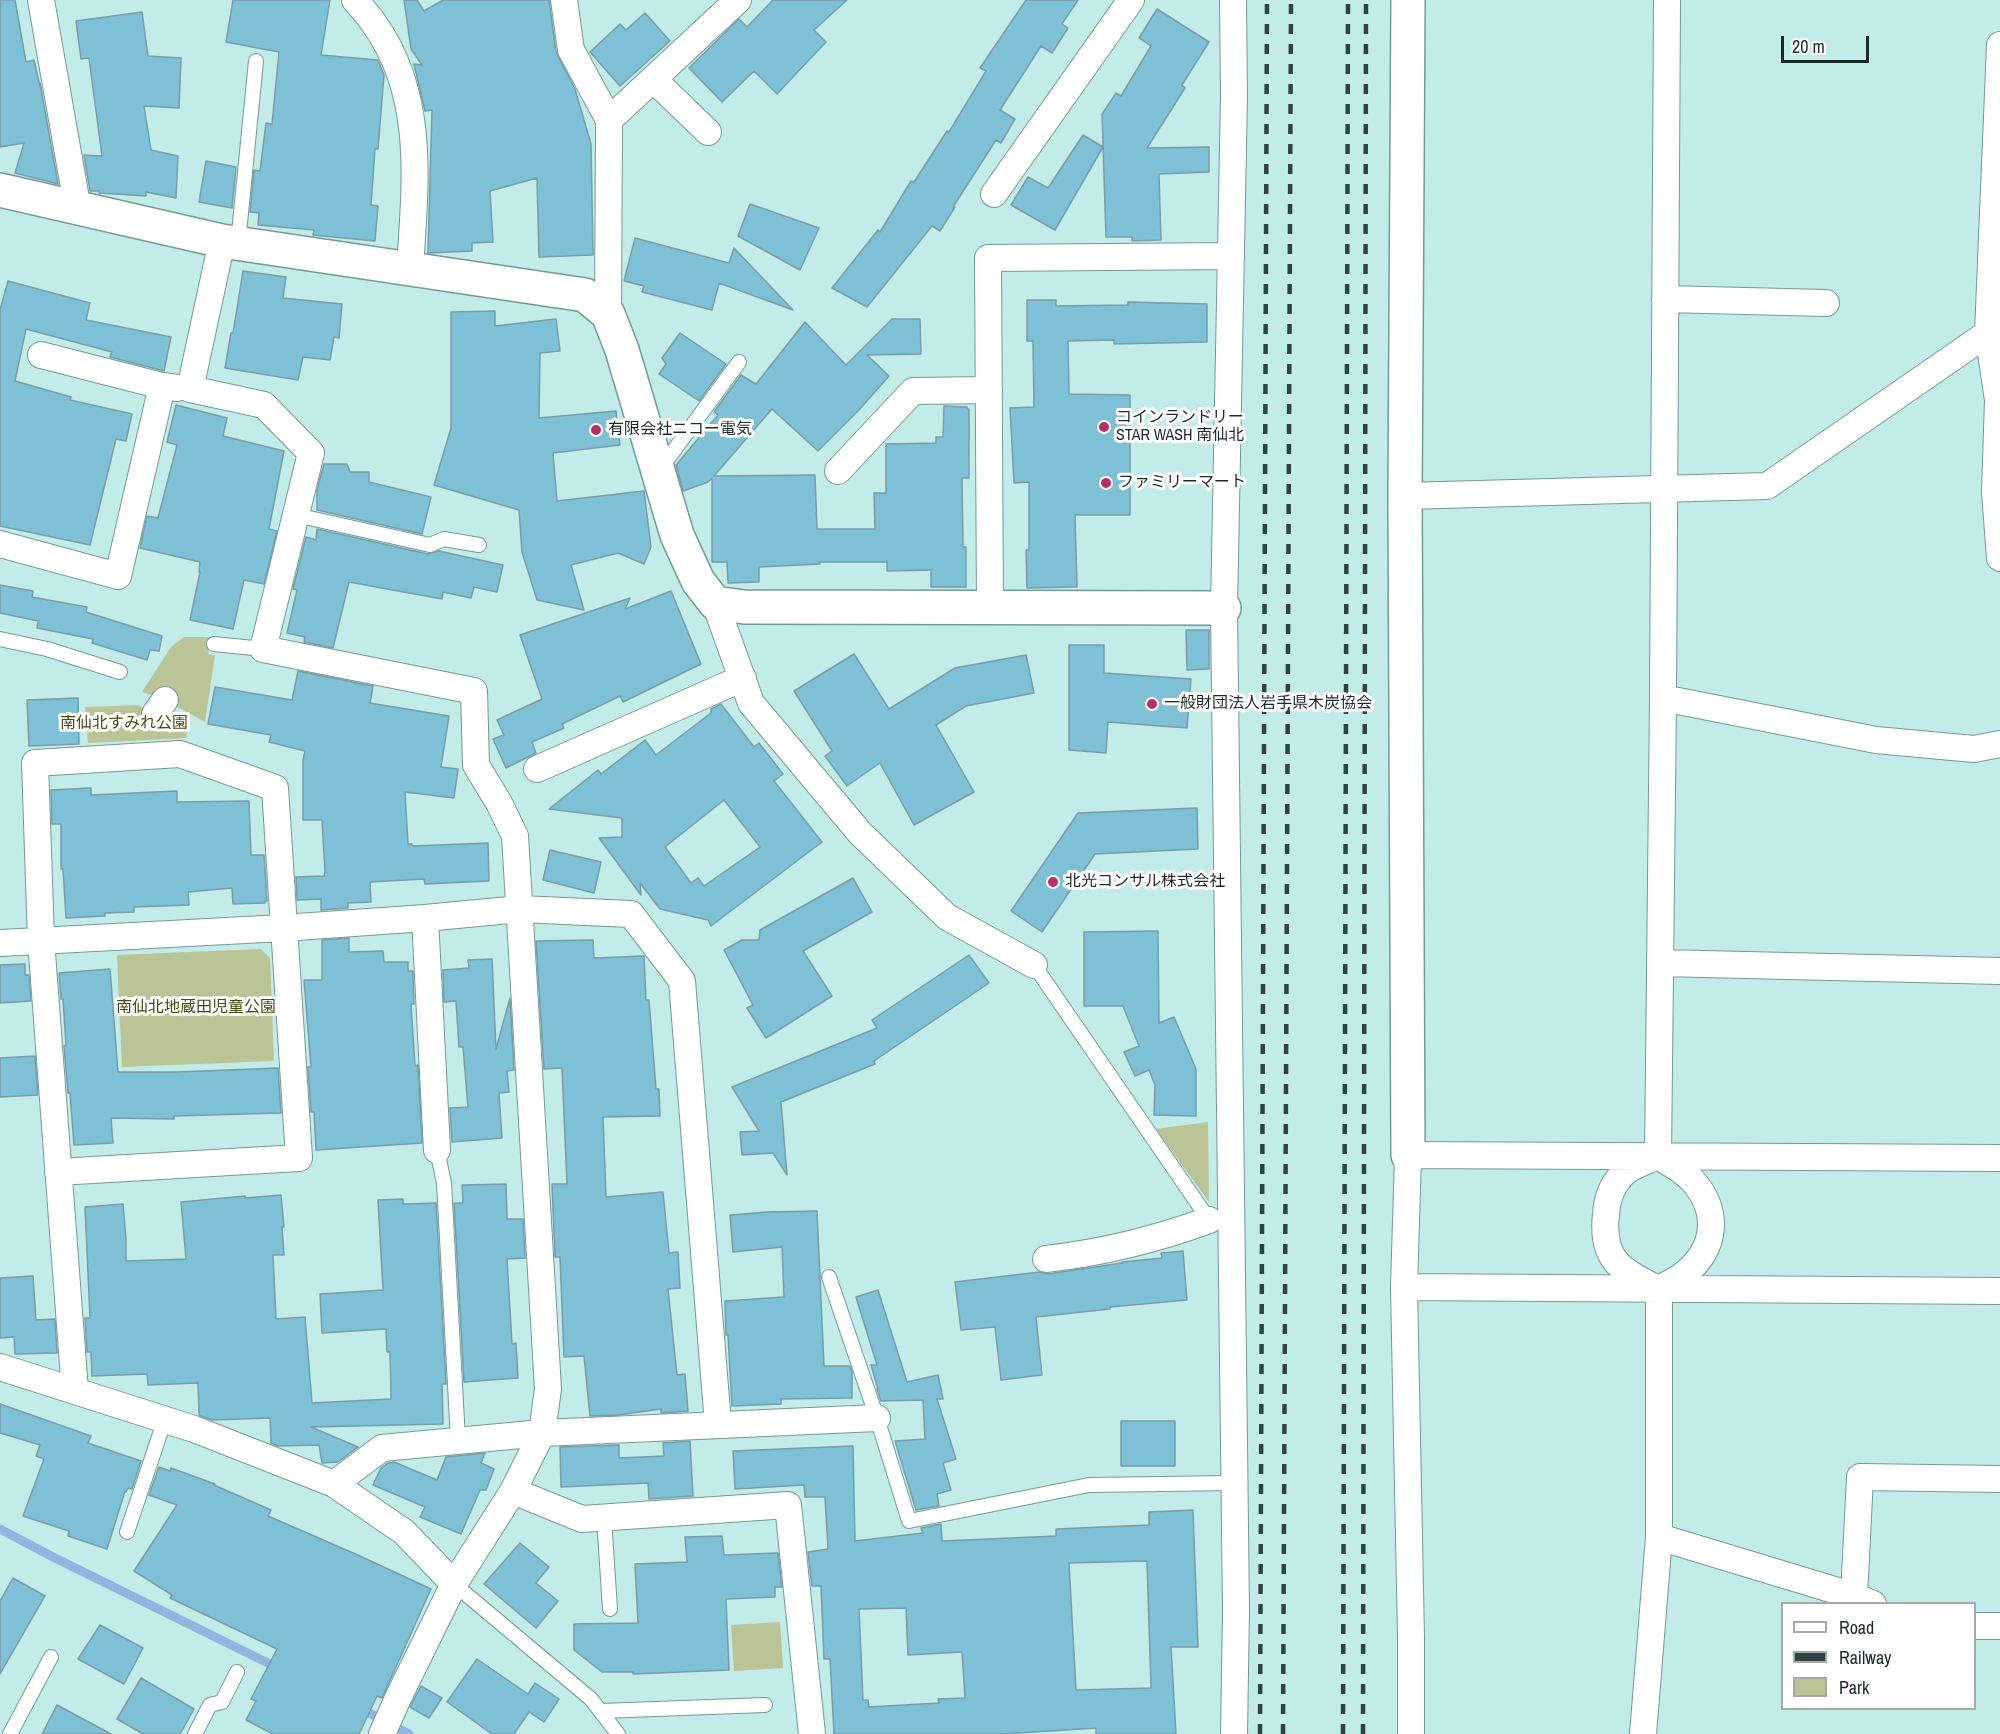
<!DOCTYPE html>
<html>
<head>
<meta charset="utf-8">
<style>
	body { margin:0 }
	#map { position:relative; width:2000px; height:1734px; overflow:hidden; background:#c2ece7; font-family:"Archivo Narrow",sans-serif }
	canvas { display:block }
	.legend { position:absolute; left:1781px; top:1602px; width:195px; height:108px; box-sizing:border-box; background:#fff; border:2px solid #a3aaa9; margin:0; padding:8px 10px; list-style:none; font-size:18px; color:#1a2a29 }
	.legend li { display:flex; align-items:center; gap:12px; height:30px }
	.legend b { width:30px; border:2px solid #a3aaa9 }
	.scale { position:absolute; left:1781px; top:36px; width:88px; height:27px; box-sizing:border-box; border:3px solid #1a2a29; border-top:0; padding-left:8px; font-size:18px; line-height:21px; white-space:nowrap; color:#1a2a29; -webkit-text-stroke:4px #fff; paint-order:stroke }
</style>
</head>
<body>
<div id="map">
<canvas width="2000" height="1734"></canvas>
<ul class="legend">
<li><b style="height:8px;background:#fff"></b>Road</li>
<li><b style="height:8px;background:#2f4241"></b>Railway</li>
<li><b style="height:16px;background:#bac497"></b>Park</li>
</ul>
<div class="scale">20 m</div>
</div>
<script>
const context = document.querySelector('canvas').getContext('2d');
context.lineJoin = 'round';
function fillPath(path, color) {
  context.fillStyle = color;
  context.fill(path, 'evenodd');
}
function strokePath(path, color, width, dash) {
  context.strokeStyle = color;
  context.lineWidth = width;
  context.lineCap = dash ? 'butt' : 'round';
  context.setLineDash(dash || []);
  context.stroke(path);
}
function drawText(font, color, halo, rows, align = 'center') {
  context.font = font + ' "Archivo Narrow","Noto Sans JP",sans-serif';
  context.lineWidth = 6;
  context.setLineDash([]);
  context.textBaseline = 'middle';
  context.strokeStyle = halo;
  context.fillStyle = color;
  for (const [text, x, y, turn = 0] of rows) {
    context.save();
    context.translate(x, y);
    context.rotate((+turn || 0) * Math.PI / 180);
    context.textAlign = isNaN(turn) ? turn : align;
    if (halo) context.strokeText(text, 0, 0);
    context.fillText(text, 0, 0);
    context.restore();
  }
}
fillPath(new Path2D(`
	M184,637H211L208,654L215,655L205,722L161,698L142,692L171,647Z
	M138,705L186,730L187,738L88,743L85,707Z
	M261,949L270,958L274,1061L122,1067L117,955Z
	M1208,1122L1209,1202L1156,1129Z
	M780,1622L783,1668L734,1671L731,1625Z`), '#bac497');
strokePath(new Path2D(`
	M0,1529L51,1556L278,1668
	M358,1707L409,1734`), '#92b4e0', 9);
const building = new Path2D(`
	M0,0H15L26,62L34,60L40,86V83L58,184L15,173L24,143L0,147Z
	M233,0H330L321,55L378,60L384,75L378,149H375L371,205L378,206L375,241L313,235L314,230L258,225L259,213L250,212L254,170L260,171L266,123L272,124L279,52L226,42Z
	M404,0H417L424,11L443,0H549L556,52L575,89L591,144L593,255L539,257L537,178L490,191L493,242L472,243V251L428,253L432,110L425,111L414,64L422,65L411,49Z
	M773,0H847L814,30L826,42L777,94L754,71L722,102L689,68L739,19L747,27Z
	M1026,0H1078L1062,24L1068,28L1052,53L1041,46L1000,110L1015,119L1001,143L996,140L953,207H955L940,231L932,226L867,307L832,288L878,230L880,232L911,181L914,182L947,131L949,132L986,71L980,68Z
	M1157,9L1209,42L1182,85L1185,88L1147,148L1209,147V172L1159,174L1161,240L1132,241V237H1106L1102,114L1116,93L1121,96L1151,46L1139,38Z
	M142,12L148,56L181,58L179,108L144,106L151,150L178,156L176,198L146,192V196L99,193V191H90L84,155L102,156L89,58L81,59L76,21Z
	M645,13L670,41L620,86L590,52L620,24L626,30Z
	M1083,135L1103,147L1055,230L1011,205L1028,177L1048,188Z
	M206,161L236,167L232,208L199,202Z
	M750,204L819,228L800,270L738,236Z
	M635,238L729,263L734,248L793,310L719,283L712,310L642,292L644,286L624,281Z
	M243,271L286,277L283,298L342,304L339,338L334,337L330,360L303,357L298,380L225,368L231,333H233Z
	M8,281L90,303L86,320L171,337L164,371L110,357L112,352L26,329L15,381L71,397L70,400L132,414L126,441L116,439L90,545L0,526V310Z
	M1027,300H1056V306L1128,305V302L1207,304V342L1114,344V340L1068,341L1069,394L1130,395V515H1075L1077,587L1027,588L1026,550H1029V482L1014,483L1010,408L1034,407L1033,341H1027Z
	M495,311V326L556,319L560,351L540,353L539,418L616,411L620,445L553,453L557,501L644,491L651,547L644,564L618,553L571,565L584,610L537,600L522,552L519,510L434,485L451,428V312Z
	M892,319H920L921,354L867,355L889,376L858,411L818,451L772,409L714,476L815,475L817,529H875L874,493H886V444L936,443V437H943L944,406L967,407V409H969V478H962L963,547H966V587H931V570L887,571V562H819L820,564L759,567V582L728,583L727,562H712V478L708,482L683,491L676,465L718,415L714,412L741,375L756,384L805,322L846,365Z
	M680,333L726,364L699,401L659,374L666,364L662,358Z
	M176,405L227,418L223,436L284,451L269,529L277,531L264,584L244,580L233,629L190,620L200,572H199L200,562L140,548L147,516L158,518L177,445L167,442Z
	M324,464H347L350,472H369V482L431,497L422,534L317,510V490Z
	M317,529L428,554L439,551L503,565L497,592L474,587L471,598L443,592L442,599L349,582L333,648L304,642L305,637L287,633L297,590L293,589L306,537L316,540Z
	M0,585L33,591L32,597L87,607L86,612L162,636L159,651L150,650L147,660L92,643L93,639L37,628L38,621L0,613Z
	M671,591L701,664L623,702L620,696L562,724L564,728L532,742L536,753L506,768L493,739L504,735L497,720L542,699L520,635L630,598L625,609Z
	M1186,630H1209V669L1187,670Z
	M1069,645H1104V673L1191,679L1187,728L1108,722L1106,753L1069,750Z
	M854,654L889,709L955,668L1026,655L1034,693L966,706L936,725L974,792L914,825L880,763L847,786L825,756L832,751L794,691Z
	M298,671L373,686L370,703L449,716L441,767L458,769L454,798L405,792L408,844H412V846L488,843L489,881L425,884L424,879L370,882L371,902L348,903V908L321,910V899L297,900L296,877L324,876L325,872L322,820H303V760L305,751L269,742L271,735L208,724L215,687L292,700Z
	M78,698L79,744L29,746L27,700Z
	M721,704L754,747L759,743L783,774L774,781L822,842L711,926L708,920L660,909L640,883L641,895L599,838L622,837V818L549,809L598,770L601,774L645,740L656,755L711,713V709ZM724,800L760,847L704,886L698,878L691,883L665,847Z
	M91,788V795L177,791V802L249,801L251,855H264L267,901H265V903L233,904L232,888L188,892L189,905L134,907V912L105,913V916L66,918L63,869H61V824H52L51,790Z
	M1197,808L1198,849L1095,854L1042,932L1011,911L1078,813Z
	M550,850L601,862L594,893L543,880Z
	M853,878L872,912L803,951L832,996L766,1038L747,1008L753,1005L724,950L742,940H759L760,930Z
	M1158,931L1159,1023L1174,1017L1196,1069V1116L1154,1115L1155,1085L1149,1070L1135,1076L1124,1052L1139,1046L1123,1006H1084V932Z
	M349,938V952L383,951L384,962H408V971H413L414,1004H411L415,1066L418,1065L422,1143L316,1150L314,1112H311L308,1067H311L304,980H322V940Z
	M593,940L594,958L644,956L646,1000H649L656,1089H659L660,1116L603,1117L606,1197L663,1192L669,1253L678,1252L680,1288L668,1289L677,1375L685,1374L688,1411L661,1413V1409L618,1415L590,1416L584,1356L564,1357L560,1257H555L552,1184H567L562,1068L544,1069L536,941Z
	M969,955L989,983L874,1061L875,1064L781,1102L787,1175L773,1153L742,1155L740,1132L759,1131L732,1087L877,1028L872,1020Z
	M492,959L496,1049L510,998L514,1070L507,1071L509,1092L499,1093L502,1138L452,1142L450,1108L468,1107L463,1047H459L456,1001L444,1002L443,970L469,968L468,960Z
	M25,964V975H29L31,1001L0,1003V965Z
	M110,969L118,1072H177L278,1068L281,1113L174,1116V1119L111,1118L113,1143L74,1145L70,1093H68L64,1046L66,1045L63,999H61L59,973Z
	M35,1056L38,1095L0,1097V1058Z
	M506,1184L507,1219H523L525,1258L507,1259L512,1344L516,1343L518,1378L464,1382L454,1203H463L462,1185Z
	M281,1195L284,1227H282L284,1255H273L276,1319L305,1317L312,1403L391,1399L390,1352H387L386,1329L322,1333L320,1294L383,1290L378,1200L403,1199V1204L436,1203L446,1384H442L443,1424L311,1427L358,1447L338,1462L322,1463L319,1445L278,1446L271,1443L270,1418L212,1420L199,1415L198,1383L148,1385L147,1374L92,1376L91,1352H87L85,1318H90L85,1207L123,1204L126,1239V1261L186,1259L181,1202L245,1196V1198Z
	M817,1211L824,1366H850L852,1372V1398L781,1399V1404L732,1406L728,1335H726L725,1301L784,1297L782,1247L733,1252L730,1215L768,1212Z
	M1183,1251L1187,1300L1110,1307V1309L1036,1317L1042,1375L1001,1380L995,1327L961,1330L955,1282L1040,1272L1048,1274L1068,1271L1122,1263V1262L1162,1258L1161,1253Z
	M33,1276L36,1320L55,1319L57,1353L15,1354L14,1337L0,1338V1278Z
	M878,1290L907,1382L938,1375L943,1399H937L956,1459L943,1463L951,1490L937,1494L939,1506L916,1510L895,1441L925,1439L923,1400L881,1401L877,1389H878L871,1365H877L856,1297Z
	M0,1404L91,1436L88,1443L141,1461L132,1489L128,1488L126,1492L125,1491L107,1549L68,1536L69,1531L23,1516L44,1459L36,1456L40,1445L0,1433Z
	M1121,1421H1175V1466H1121Z
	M690,1441L693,1496L649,1499L648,1483L561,1487L560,1447L619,1445V1458L664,1456L663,1443Z
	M853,1446L855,1541L923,1533L921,1528L941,1524L942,1541L1056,1536V1529L1149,1525V1512L1193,1510L1198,1647H1171L1176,1734H1096V1728L1004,1734H834L830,1659H824L821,1586H812L808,1552L828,1549L825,1497H805L804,1485L735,1489L733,1451ZM1147,1561L1151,1688L1076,1690L1069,1563ZM906,1608L908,1655L962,1652L965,1698L938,1699L939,1703L869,1707L868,1700H863L859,1609Z
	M485,1453L481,1463L494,1469L486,1490H480L461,1534L420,1517L425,1507L373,1485L381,1468L388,1463L394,1462L437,1480L446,1457Z
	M159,1467L170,1471L171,1468L215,1484L214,1485L271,1510L268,1516L360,1556L431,1589L382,1698L377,1696L359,1734H273L246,1720L256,1701L251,1699L277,1649L170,1598L172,1595L134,1571L177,1505L149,1495Z
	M722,1536L724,1555L778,1553L782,1587H775V1597L726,1599L729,1670L633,1674V1672H602L574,1650V1624L638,1623L635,1564L687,1562L685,1537Z
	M520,1543L549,1567L536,1583L558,1601L536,1628L484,1584Z
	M13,1578L45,1596L0,1674V1601Z
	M100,1625L143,1648L124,1684L78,1659Z
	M477,1659L528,1694L535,1683L559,1699L544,1722L529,1712L514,1734H492L447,1702Z
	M141,1678L194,1709L180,1734H143L117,1719Z
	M421,1686L442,1698L429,1718L410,1707Z
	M57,1705L111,1734H42Z`);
fillPath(building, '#7ec0d6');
strokePath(building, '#799da9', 1.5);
const lane = new Path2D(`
	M238,243L256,61
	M656,463L669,457L739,362
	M296,515L430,545L444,539L479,545
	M0,639L47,649L120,672
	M214,644L263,649
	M1034,965L1209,1220H1213
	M437,1150L444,1183L458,1440
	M829,1277L877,1418L909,1521L1089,1485L1233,1483
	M604,1518L610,1609
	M127,1532L165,1419
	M454,1584L591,1699L618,1734
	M601,1711L765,1705
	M10,1734L51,1657
	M195,1734L210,1705L222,1702L237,1672`);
const street = new Path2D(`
	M41,0L78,210
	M355,0C362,8 369,16 375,25C426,97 415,185 410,269
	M564,0L571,50L609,120L608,314
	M1233,0L1234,96L1224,608L1236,1610L1234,1734
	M2000,45L1988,333L1998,400L1995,492L2000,558
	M653,79L708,132
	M609,120L738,0
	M994,194L1131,0
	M222,241L190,389L264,405L311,453L263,649L474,691L476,765L499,803L515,836L548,1389L542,1433L513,1491L454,1584L399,1696L382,1734
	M1665,299L1826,303
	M41,355L162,386L178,388
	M838,471L913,391L989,390
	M1405,496L1767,486L1988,333
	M0,544L118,576L162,386
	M715,603L751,703L860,833L947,917L1034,965
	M990,607L988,258L1231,256
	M1663,698L1876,740L1974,749L2000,744
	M155,714L165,700
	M537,769L743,678
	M425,918L437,1150
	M0,943L283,928L425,918L520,909L631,914L682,981L718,1424
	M1661,963L2000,971
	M1658,1156L1663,698L1667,0
	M1658,1156C1669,1163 1683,1170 1692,1180C1720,1211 1717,1249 1683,1275C1676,1281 1667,1284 1659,1289
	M1655,1157C1645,1162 1629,1167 1622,1175C1611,1186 1607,1200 1606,1214C1601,1258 1619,1270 1656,1288
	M58,1172L299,1158L275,788L180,754L35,763L41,940L75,1391
	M1046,1259C1100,1253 1157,1239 1209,1220
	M1404,1287L2000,1291
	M0,1367L194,1429L334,1484L404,1532L454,1584
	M334,1484L382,1448L542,1433L877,1418
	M513,1491L582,1519L788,1505L812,1734
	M1659,1537L1854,1596
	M1873,1604L1854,1596L1860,1477L2000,1479
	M1974,1626H2000
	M1411,1734V1638L1404,1287L1408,1155L2000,1158
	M1643,1734L1659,1537V1289`);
const secondary = new Path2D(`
	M1408,0L1405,496L1408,1155
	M0,190L222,241L585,295L608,314L622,350L677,535L698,581L715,603L744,607L1224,608`);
strokePath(lane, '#739b96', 16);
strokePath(street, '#739b96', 28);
strokePath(secondary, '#739b96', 36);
strokePath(lane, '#fff', 14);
strokePath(street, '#fff', 26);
strokePath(secondary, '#fff', 33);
strokePath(new Path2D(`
	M1260,1734L1267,0
	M1283,1734L1291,0
	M1343,1734L1348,0
	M1363,1734L1366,0`), '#2f4241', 4.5, [10, 10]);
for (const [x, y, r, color] of [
	[1104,427,6,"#b72e6c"],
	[596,430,6,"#b72e6c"],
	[1106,483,6,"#b72e6c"],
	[1152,704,6,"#b72e6c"],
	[1053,882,6,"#b72e6c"]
]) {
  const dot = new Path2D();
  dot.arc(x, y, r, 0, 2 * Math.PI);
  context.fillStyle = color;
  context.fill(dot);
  strokePath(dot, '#fff', 2);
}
drawText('16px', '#1a2a29', '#fff', [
	["コインランドリー",1116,418],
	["STAR WASH 南仙北",1116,436],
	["有限会社ニコー電気",608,430],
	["ファミリーマート",1118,483],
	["一般財団法人岩手県木炭協会",1164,704],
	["北光コンサル株式会社",1065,882]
], 'left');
drawText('16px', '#424c0d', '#fff', [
	["南仙北すみれ公園",124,724],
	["南仙北地蔵田児童公園",196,1008]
]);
</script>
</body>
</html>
